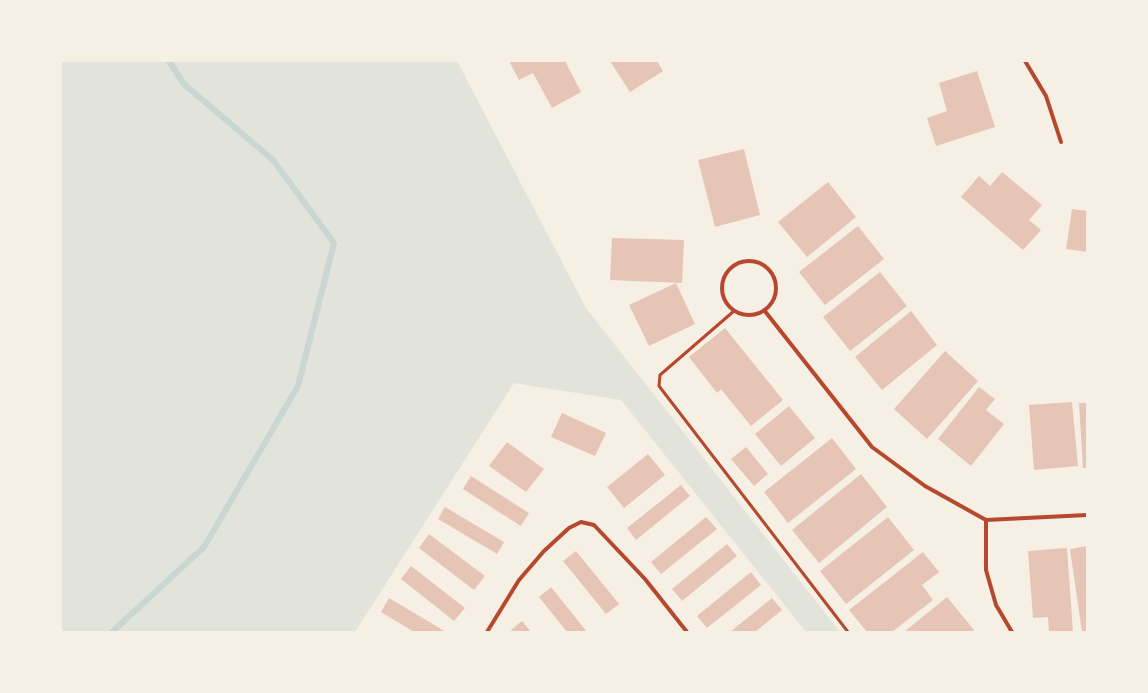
<!DOCTYPE html>
<html>
<head>
<meta charset="utf-8">
<style>
	body { margin:0 }
	#map { position:relative; width:1148px; height:693px; overflow:hidden; background:#f6efe4; font-family:"Sofia Sans Condensed",sans-serif }
	canvas { display:block }
	.frame { position:absolute; inset:0; border:62px solid #f6efe4; pointer-events:none }
</style>
</head>
<body>
<div id="map">
<canvas width="1148" height="693"></canvas>
<div class="frame"></div>
</div>
<script>
const context = document.querySelector('canvas').getContext('2d');
context.lineJoin = 'round';
function fillPath(path, color) {
  context.fillStyle = color;
  context.fill(path, 'evenodd');
}
function strokePath(path, color, width, dash) {
  context.strokeStyle = color;
  context.lineWidth = width;
  context.lineCap = dash ? 'butt' : 'round';
  context.setLineDash(dash || []);
  context.stroke(path);
}
fillPath(new Path2D(`
	M61,61H457L586,308L840,632H806L621,400L514,383L355,632H61Z`), '#e2e4dc');
strokePath(new Path2D(`
	M112,632L204,547L298,386L334,243L273,160L184,84L169,61`), '#c9d6d2', 6);
fillPath(new Path2D(`
	M509,61H565L581,92L552,108L533,73L519,80Z
	M610,61H657L663,71L630,92Z
	M977,71L995,127L936,146L927,118L947,111L939,83Z
	M744,149L760,215L715,227L698,160Z
	M1002,172L1042,205L1029,220L1041,230L1023,250L961,197L979,176L990,186Z
	M828,182L856,217L807,257L778,222Z
	M1072,209L1087,211V252L1066,249Z
	M858,226L884,259L825,305L799,272Z
	M612,238L684,240L682,283L610,280Z
	M880,272L907,306L850,351L823,317Z
	M676,283L695,324L649,346L629,305Z
	M911,311L937,345L882,390L855,357Z
	M725,328L783,400L751,426L721,389L717,393L689,357Z
	M945,351L978,381L927,439L894,409Z
	M979,387L995,399L986,410L1004,424L971,466L938,439Z
	M1072,402L1078,466L1034,470L1029,405Z
	M1079,403H1087V468H1083Z
	M789,406L815,438L781,466L755,434Z
	M562,413L606,433L595,456L551,437Z
	M832,438L856,469L788,523L764,492Z
	M507,442L544,469L526,492L489,466Z
	M746,447L768,474L754,486L731,459Z
	M648,454L665,475L624,508L607,487Z
	M861,474L887,507L819,563L792,530Z
	M471,476L529,513L521,526L463,489Z
	M681,485L690,496L636,540L627,528Z
	M445,507L504,542L497,554L438,519Z
	M706,517L717,529L661,574L651,562Z
	M888,517L914,550L846,604L820,571Z
	M429,534L485,576L474,590L419,548Z
	M727,544L737,556L682,601L672,589Z
	M1087,546V632H1082L1070,549Z
	M1067,548L1073,632H1049L1048,617L1033,618L1028,551Z
	M576,551L619,604L606,614L563,561Z
	M923,552L939,572L922,585L933,600L892,632H867L849,610Z
	M411,566L465,608L454,621L401,579Z
	M751,572L761,585L707,628L697,616Z
	M551,587L587,632H567L539,597Z
	M947,597L974,630L971,632H904Z
	M389,598L446,632H414L381,612Z
	M772,598L782,610L755,632H730Z
	M522,621L531,632H512L511,630Z`), '#e6c5b7');
strokePath(new Path2D(`
	M734,311L660,375L659,386L848,632`), '#b5482f', 3);
strokePath(new Path2D(`
	M1025,61L1046,96L1061,142
	M722 288a27 27 0 1 1 54 0a27 27 0 1 1-54 0Z
	M764,310L872,447L925,486L986,520L1087,515
	M986,520V570L996,605L1012,632
	M487,632L519,580L544,551L569,528L581,522L594,525L645,579L687,632`), '#b5482f', 4);
</script>
</body>
</html>
